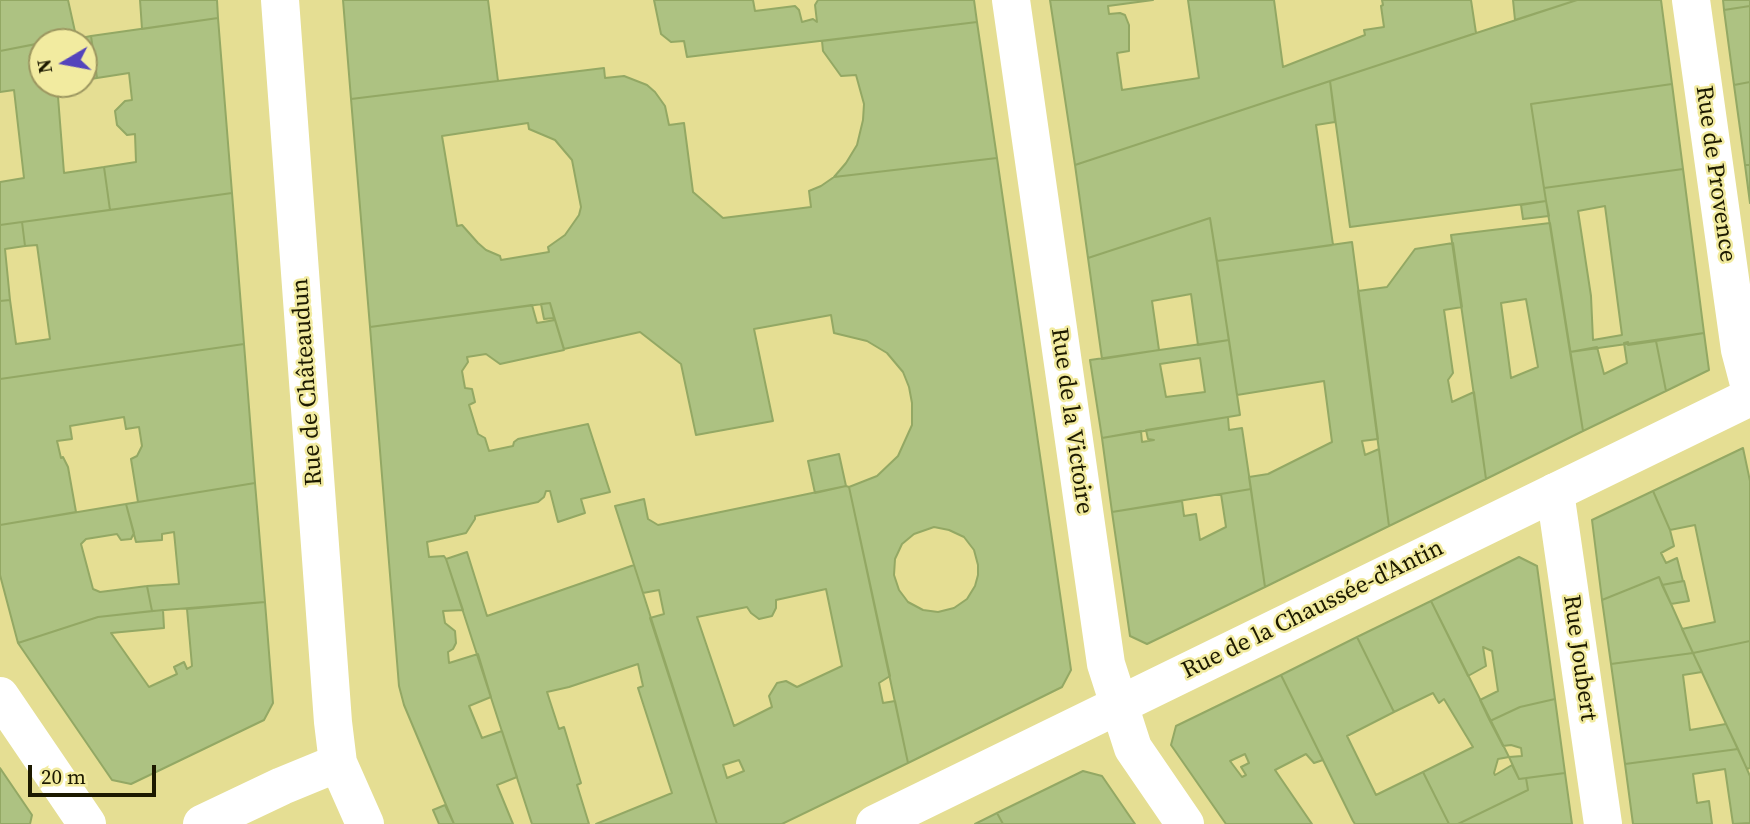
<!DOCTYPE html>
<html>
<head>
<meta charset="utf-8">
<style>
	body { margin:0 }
	#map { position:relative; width:1750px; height:824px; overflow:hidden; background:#e5de93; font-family:"Source Serif 4",serif }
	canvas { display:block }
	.north { position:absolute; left:28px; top:28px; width:70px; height:70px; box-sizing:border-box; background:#f2eba0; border:2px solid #9c9760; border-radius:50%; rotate:260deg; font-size:19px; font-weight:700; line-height:28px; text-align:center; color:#1c1900 }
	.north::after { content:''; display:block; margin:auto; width:24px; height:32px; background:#5444bc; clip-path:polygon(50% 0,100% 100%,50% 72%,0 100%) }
	.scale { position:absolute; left:28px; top:765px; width:128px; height:32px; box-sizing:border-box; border:4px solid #1c1900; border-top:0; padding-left:9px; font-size:21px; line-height:24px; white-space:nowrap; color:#1c1900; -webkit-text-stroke:5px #f2eba0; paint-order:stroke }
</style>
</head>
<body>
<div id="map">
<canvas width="1750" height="824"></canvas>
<div class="north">N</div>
<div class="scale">20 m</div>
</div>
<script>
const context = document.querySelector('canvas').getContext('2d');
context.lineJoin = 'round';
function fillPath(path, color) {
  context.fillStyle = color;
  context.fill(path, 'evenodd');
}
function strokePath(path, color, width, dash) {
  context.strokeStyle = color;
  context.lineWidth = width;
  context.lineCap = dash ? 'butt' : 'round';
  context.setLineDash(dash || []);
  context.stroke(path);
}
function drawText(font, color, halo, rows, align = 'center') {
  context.font = font + ' "Source Serif 4",serif';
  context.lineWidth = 5;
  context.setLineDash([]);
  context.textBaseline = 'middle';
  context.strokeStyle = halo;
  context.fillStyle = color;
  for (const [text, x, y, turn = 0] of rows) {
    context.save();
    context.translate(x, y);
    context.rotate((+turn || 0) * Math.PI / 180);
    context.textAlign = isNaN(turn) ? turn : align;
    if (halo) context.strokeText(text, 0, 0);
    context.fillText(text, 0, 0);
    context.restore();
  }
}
const building = new Path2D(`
	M0,0H68L76,36L0,51Z
	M140,0H217L218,18L142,29Z
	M343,0H488L498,81L351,99Z
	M654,0H753L755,11L795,6L799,10L802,22L813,19L817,22L815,5L818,0H974L977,22L687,57L684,41L671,42L661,34Z
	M1050,0H1153L1108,6L1109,14L1120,13L1125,15L1129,25V51L1117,53L1122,90L1199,78L1188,0H1274L1283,67L1365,35L1364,30L1384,27L1381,6L1383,5L1382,0H1471L1476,33L1075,165Z
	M1513,0H1577L1515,20Z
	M1577,0H1661L1672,84L1531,104L1546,201L1350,227L1330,81Z
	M1723,0H1750V6L1724,10Z
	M1750,6V82L1734,85L1724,10Z
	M218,18L232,193L110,210L104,167L136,162L135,134L127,135L117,125L115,111L125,101L132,100L129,73L97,78L91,36Z
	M977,22L997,158L834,177L846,163L857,145L863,120L864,104L856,75L841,76L823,51L822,41Z
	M76,36V39L91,36L97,78L84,80V42H46Z
	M42,43V84H57L64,173L104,167L110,210L0,225V182L24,178L14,90L0,92V51Z
	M604,68L605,78L624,76L647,85L655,92L665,106L669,125L684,123L693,192L723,218L811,207L809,191L821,186L834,177L997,158L1071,670L1062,687L908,763L849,487L877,476L898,456L912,425V403L909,387L903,372L887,353L867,341L834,333L831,315L754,329L773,421L696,435L681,364L640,332L564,349L550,303L370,327L351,99ZM528,123L529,129L555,140L572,160L581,207L579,215L565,235L548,247L549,252L501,260L500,256L486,250L478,243L462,225L457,226L442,136ZM934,527L949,530L964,537L974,550L978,565V575L975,586L967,599L954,608L938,612L923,610L908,602L899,590L894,575L895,559L902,544L914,534Z
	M1330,81L1335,122L1316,125L1333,245L1217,261L1210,218L1088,258L1075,165Z
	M1750,82V165H1745L1734,85Z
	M1672,84L1683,169L1544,188L1531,104Z
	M1745,165H1750V203Z
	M1683,169L1704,333L1570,352L1544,188ZM1605,206L1622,335L1593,340L1591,296L1578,211Z
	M232,193L244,344L0,379V301L10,300L16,344L50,339L37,245L25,246L22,222Z
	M1546,201L1549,216L1523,219L1521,205Z
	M1210,218L1229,340L1198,345L1191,294L1152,301L1159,350L1102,359L1088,258Z
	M22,222L25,246L5,249L10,300L0,301V225Z
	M1550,223L1583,431L1486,479L1451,235ZM1526,299L1538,367L1511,378L1501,303Z
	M1352,242L1378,439L1362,441L1365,455L1379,449L1389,526L1265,587L1249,477L1268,474L1332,442L1324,381L1237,395L1217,261Z
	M1453,243L1462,307L1444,310L1453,373L1448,380L1452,402L1474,392L1486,479L1389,526L1358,291L1387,287L1415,249Z
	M550,303L554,318L544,319L541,304Z
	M532,305L537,323L555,320L564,350L500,364L486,354L467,357L468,362L462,371L465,388L472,389L475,402L469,405L478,434L485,438L489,451L513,446L514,442L518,439L588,424L610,492L581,499L585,513L558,522L550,491H546L544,497L538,502L475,516V519L466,533L427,542L429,557L444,556L446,559L463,610L443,611L445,623L455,631L456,643L453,649L448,652L449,663L478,654L491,697L469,706L482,738L502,731L517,777L497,785L513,824H454L404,705L399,686L370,327Z
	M1704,333L1709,370L1666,391L1656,341Z
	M1229,340L1240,415L1102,438L1090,360ZM1200,358L1205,392L1166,397L1160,364Z
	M1656,341L1666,391L1583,431L1570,352L1597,347L1604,374L1627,363L1624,343L1628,342V345Z
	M244,344L255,483L138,502L131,459L137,456L142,446L139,427L126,429L124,417L70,426L72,439L57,441L61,458L63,457L68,467L76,512L0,525V379Z
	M1228,417L1229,430L1242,428L1251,489L1112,512L1102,438L1141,431L1142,442L1154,440L1148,439L1146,430Z
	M1743,448L1750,481V641L1693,653L1682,629L1715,622L1695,525L1670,530L1653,491Z
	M839,454L846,486L815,493L808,461Z
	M255,483L265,602L152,611L147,586L179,584L174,532L162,534V540L136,542L126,504Z
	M846,486L849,487L890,676L879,683L883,703L895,701L908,763L782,824H717L650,618L664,614L659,590L643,593L615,506L644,499L648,519L658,525ZM826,589L842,666L797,687L786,681L777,683L769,696L772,707L734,726L697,617L747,607L751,613L759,619L772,616L776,608V600ZM739,760L744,771L727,778L723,765Z
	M1251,489L1265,587L1147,644L1130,636L1112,512L1182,501L1184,516L1196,514L1200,540L1226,527L1221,494Z
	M1653,491L1670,530L1674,546L1661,553L1666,563L1677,558L1683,581L1662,585L1659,577L1602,600L1592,520Z
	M126,504L134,533L131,539L121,540L117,534L86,539L81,544L93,589L100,592L147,586L152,611L98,617L18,643L0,575V525Z
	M467,552L487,616L634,565L717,824H596L672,793L638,688L643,686L638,664L569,687L547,692L559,729L564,727L581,783L577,785L589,824H532L446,559Z
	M1519,557L1537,566L1555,699L1520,707L1490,721L1480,700L1498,691L1492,651L1483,647L1486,666L1468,676L1431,601Z
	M1659,577L1693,653L1611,664L1602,600Z
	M1684,581L1689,601L1671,604L1662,585Z
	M1431,601L1509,757L1498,759L1494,773L1495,775L1512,765L1519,779L1526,778L1528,790L1458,824H1449L1423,772L1473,747L1444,699L1439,703L1433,693L1394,712L1357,637Z
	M265,602L273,703L264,720L131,784L112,780L18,643L98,617L163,610L164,628L111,633L149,687L177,674L174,667L184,662L187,669L192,666L187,609Z
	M1357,637L1394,712L1347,736L1376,795L1423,772L1449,824H1355L1353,821L1281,675Z
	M1750,641V768L1747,769L1693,653Z
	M1693,653L1702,672L1683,675L1690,730L1726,724L1738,749L1625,764L1611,664Z
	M1281,675L1323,760L1314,763L1306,754L1275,770L1312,824H1226L1171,745L1176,726ZM1245,754L1249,763L1241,767L1246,775L1242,777L1230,761Z
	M1555,699L1565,773L1519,779L1509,757L1522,756L1521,748L1511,745L1503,746L1490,721L1520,707Z
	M1738,749L1750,776V823L1733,824L1725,769L1693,774L1697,803L1709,801L1712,824H1633L1625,764Z
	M0,768L32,815L30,824H0Z
	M1083,771L1102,776L1135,824H1003L997,813Z
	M1565,773L1572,824H1458L1528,790L1526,778Z
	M445,805L454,824H439L433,810Z
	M997,813L1003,824H975Z`);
fillPath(building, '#adc282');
strokePath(building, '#93a864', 2);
strokePath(new Path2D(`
	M1011,0L1106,664L1133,748L1185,824
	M1691,0L1740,350L1750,388
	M1555,492L1603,824
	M0,696L87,824`), '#fff', 38);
strokePath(new Path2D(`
	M280,0L333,722L338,763L365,824
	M202,824L282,786L338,763
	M875,824L1750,397`), '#fff', 38);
drawText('24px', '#1c1900', '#f2eba0', [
	["Rue de Provence",1715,174,82],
	["Rue de Châteaudun",308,382,-94],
	["Rue de la Victoire",1071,421,82],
	["Rue de la Chaussée-d'Antin",1313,610,-26],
	["Rue Joubert",1579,658,82]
]);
</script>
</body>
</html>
